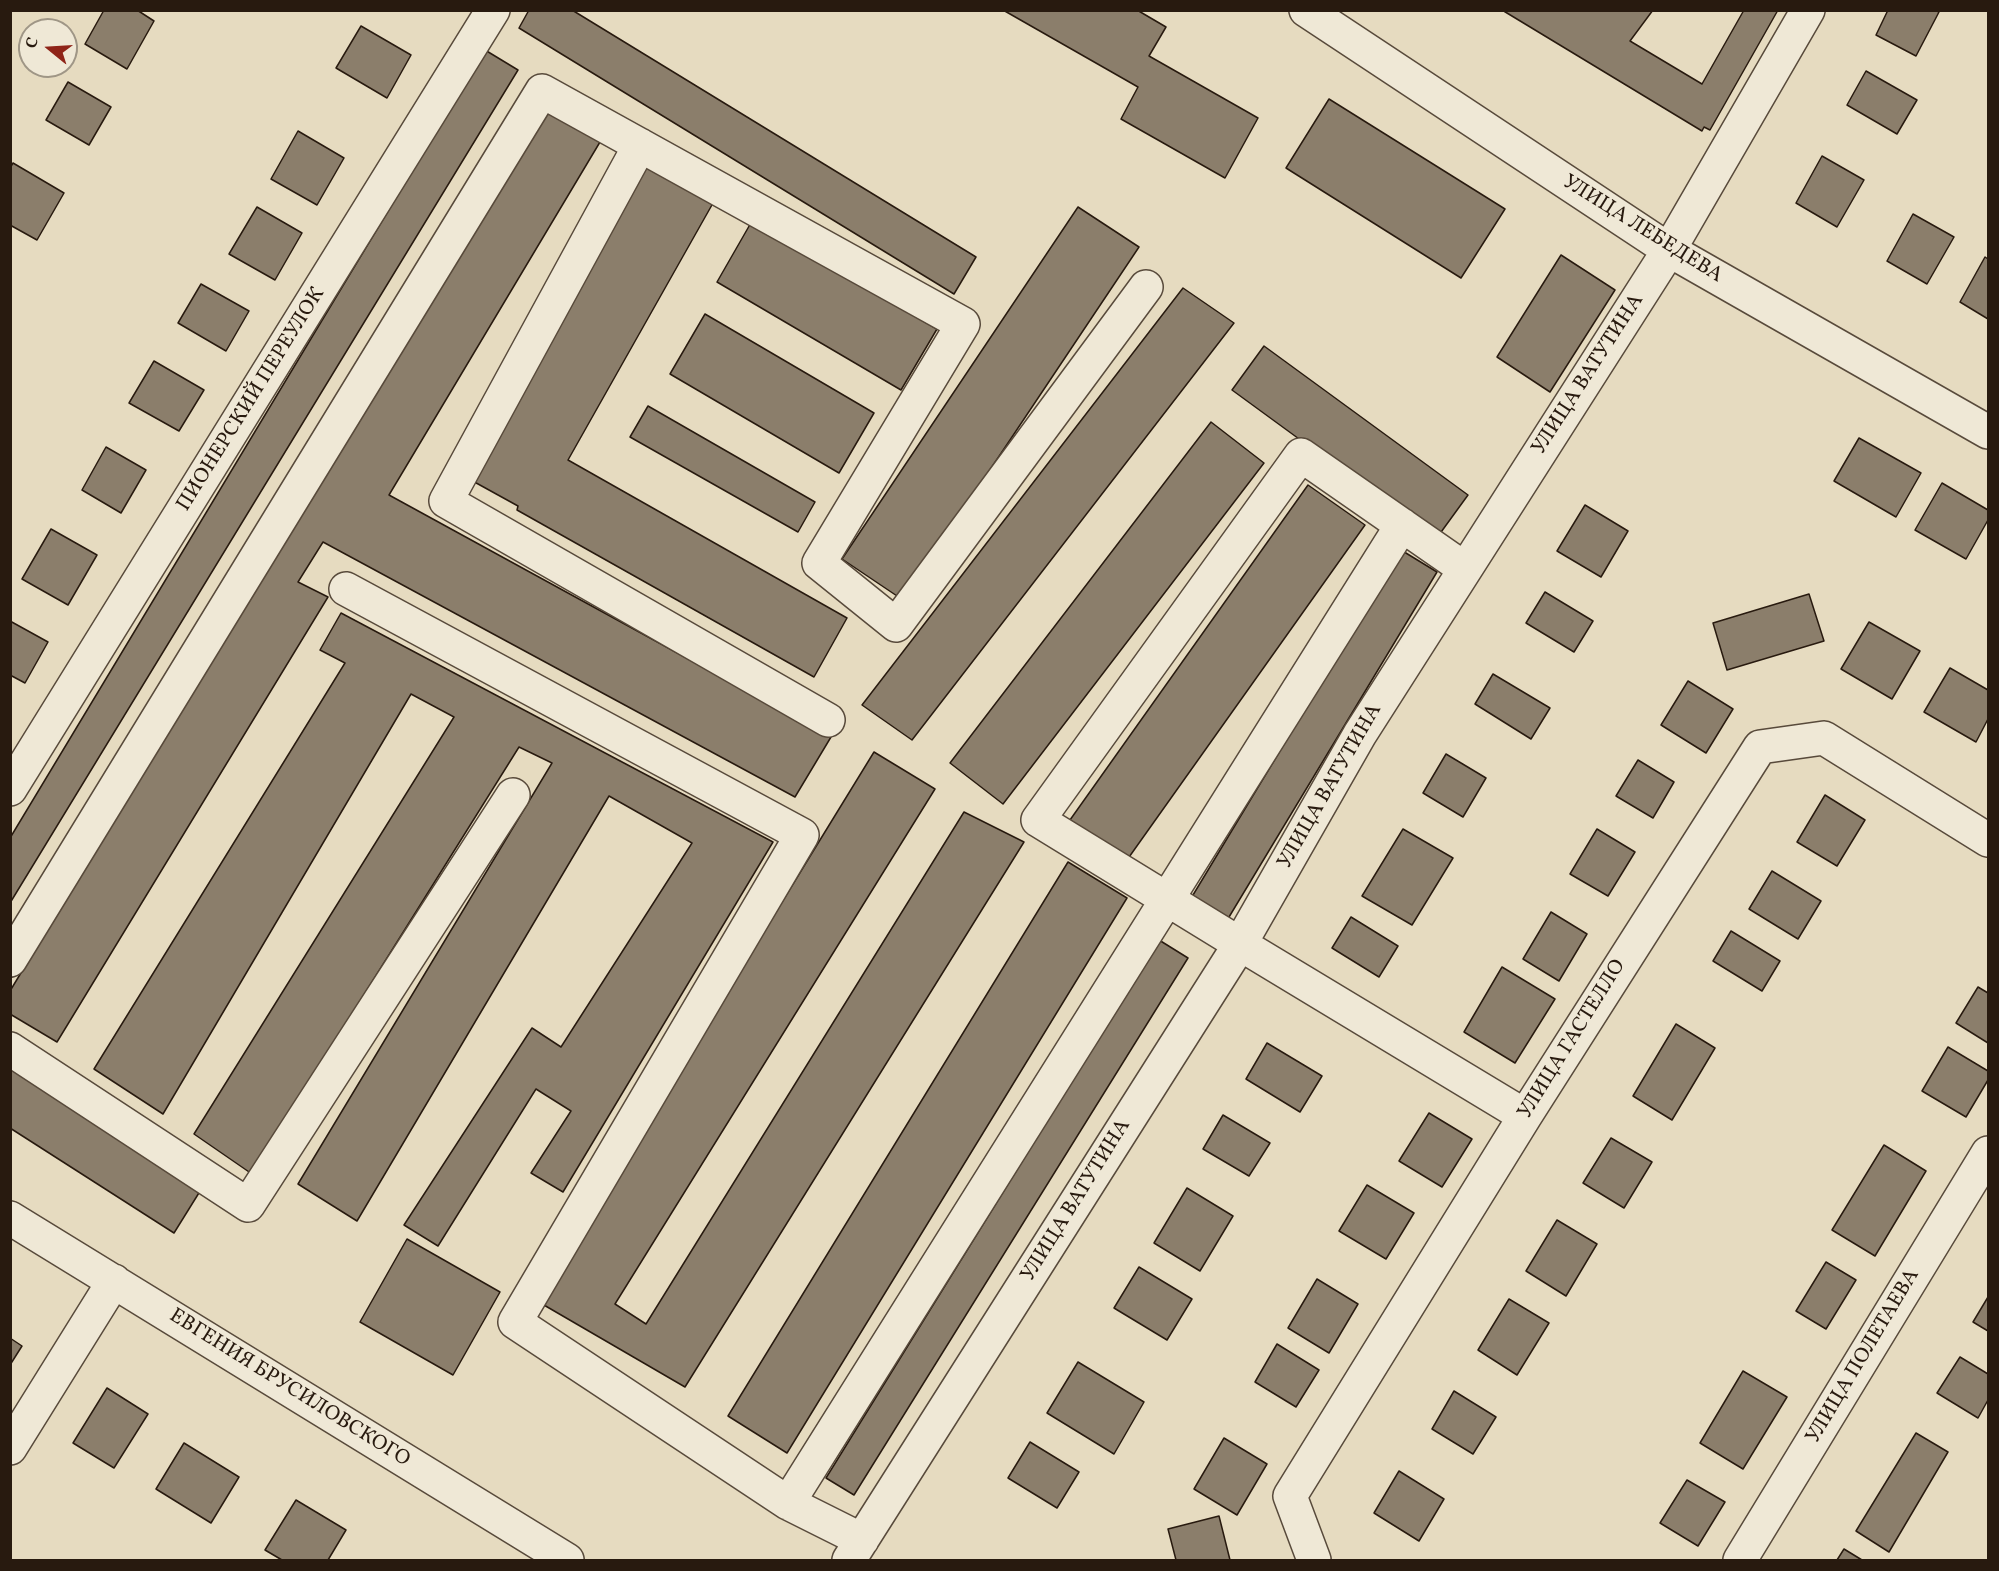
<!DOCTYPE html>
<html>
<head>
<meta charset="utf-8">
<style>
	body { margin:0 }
	#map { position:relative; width:1999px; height:1571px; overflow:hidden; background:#e6dbc0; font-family:Vollkorn,serif }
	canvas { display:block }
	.frame { position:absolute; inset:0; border:12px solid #281a0f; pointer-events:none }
	.north { position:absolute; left:18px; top:18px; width:60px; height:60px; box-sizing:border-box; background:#efe8d6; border:2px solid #9f9686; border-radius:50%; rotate:288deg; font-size:16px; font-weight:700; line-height:24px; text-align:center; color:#281a0f }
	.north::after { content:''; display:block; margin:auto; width:21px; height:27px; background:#8f2418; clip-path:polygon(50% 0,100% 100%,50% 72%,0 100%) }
</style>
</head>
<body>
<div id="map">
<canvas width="1999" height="1571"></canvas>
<div class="frame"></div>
<div class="north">С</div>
</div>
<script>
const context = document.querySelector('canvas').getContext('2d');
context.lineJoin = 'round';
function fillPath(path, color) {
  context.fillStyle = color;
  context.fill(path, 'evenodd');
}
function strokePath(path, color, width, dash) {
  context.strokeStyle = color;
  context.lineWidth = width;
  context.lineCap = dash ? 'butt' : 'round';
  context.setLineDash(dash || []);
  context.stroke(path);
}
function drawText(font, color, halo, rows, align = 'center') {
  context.font = font + ' Vollkorn,serif';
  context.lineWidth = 4.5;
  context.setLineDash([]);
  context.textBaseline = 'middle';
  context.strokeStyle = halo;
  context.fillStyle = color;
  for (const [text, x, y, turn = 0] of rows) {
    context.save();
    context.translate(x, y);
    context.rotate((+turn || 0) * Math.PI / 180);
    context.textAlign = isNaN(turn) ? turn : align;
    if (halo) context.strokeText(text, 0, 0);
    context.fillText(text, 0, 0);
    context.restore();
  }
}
const building = new Path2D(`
	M104,10H137L154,21L127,69L85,44Z
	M529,10H572L976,257L954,294L519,28Z
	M1003,10H1137L1166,27L1149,56L1258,118L1225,178L1121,119L1138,87Z
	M1502,10H1653L1630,41L1702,84L1744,10H1778L1710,130L1704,127L1702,131Z
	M1888,10H1935L1939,12L1916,56L1876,35Z
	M361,26L411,55L387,98L336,68Z
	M485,50L518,70L10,903V838Z
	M1866,71L1917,100L1897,134L1847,105Z
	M68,82L111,107L89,145L46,120Z
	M1329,99L1505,209L1461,278L1286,168Z
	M547,105L603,137L389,495L831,737L795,797L323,542L298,582L328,597L57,1042L10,1014V991Z
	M298,131L344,158L317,205L271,179Z
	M1822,156L1864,180L1837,227L1796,203Z
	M649,158L717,196L568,460L847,618L814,677L517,510L518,506L469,479Z
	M13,163L64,193L37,240L10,225V168Z
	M257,207L302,233L275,280L229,254Z
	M1078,207L1139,247L903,600L842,559Z
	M1913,214L1954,237L1927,284L1887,261Z
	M752,221L937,329L901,390L717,282Z
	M1561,255L1615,290L1550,392L1497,357Z
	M1985,257L1988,259V319L1960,302Z
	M201,284L249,311L226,351L178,323Z
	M1183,288L1234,323L912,740L862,705Z
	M705,314L874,413L839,473L670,374Z
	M1264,346L1468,495L1436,539L1232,390Z
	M154,361L204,390L179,431L129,403Z
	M648,406L815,502L798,532L630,437Z
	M1211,422L1264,463L1003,804L950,763Z
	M1859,438L1921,473L1896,517L1834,481Z
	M106,447L146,470L121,513L82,490Z
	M1942,483L1988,510V520L1966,559L1915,530Z
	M1308,485L1365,525L1122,867L1065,827Z
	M1585,505L1628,531L1601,577L1557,551Z
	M51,529L97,555L68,605L22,579Z
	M1401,550L1437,572L1226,922L1190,900Z
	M1545,592L1593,621L1574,652L1526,623Z
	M1809,594L1824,641L1727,670L1713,623Z
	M341,613L773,842L563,1192L531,1173L571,1111L536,1089L438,1246L404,1225L532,1028L561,1047L692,843L609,796L357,1221L298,1184L552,763L519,747L252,1174L194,1134L454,717L411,694L163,1114L94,1069L345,663L320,650Z
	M10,621L48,642L25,683L10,675Z
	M1869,622L1920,651L1892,699L1841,669Z
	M1950,668L1988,690V719L1976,742L1924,712Z
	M1493,674L1550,708L1531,739L1475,704Z
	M1688,681L1733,709L1706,753L1661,725Z
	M874,752L935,789L615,1304L646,1324L964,812L1024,842L685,1387L537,1301Z
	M1446,754L1486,778L1463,817L1423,793Z
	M1638,760L1674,782L1653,818L1616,796Z
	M1825,795L1865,820L1837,866L1797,842Z
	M1403,829L1453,858L1412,925L1362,896Z
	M1597,829L1635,852L1608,896L1570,874Z
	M1068,862L1127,898L787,1453L728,1416Z
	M1772,871L1821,901L1798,939L1749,909Z
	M1551,912L1587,934L1559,981L1523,959Z
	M1351,917L1398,946L1379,977L1332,948Z
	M1731,931L1780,961L1762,991L1713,961Z
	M1159,940L1188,958L854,1495L826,1478Z
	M1502,967L1555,999L1515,1063L1464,1032Z
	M1978,987L1988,993V1043L1956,1023Z
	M1676,1024L1715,1048L1672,1120L1633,1096Z
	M1267,1043L1322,1076L1300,1112L1246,1079Z
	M1948,1047L1988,1071V1080L1966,1117L1922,1091Z
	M10,1064L202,1188L174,1233L10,1128Z
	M1429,1113L1472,1139L1442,1187L1399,1161Z
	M1223,1115L1270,1143L1249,1176L1203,1149Z
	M1611,1138L1652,1162L1624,1208L1583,1183Z
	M1884,1145L1926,1171L1875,1256L1832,1230Z
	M1367,1185L1414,1213L1386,1259L1339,1231Z
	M1187,1188L1233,1216L1200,1271L1154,1243Z
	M1557,1220L1597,1244L1566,1296L1526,1271Z
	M407,1239L500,1292L453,1375L360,1322Z
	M1826,1262L1856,1280L1826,1329L1796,1311Z
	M1139,1267L1192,1299L1167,1340L1114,1308Z
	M1317,1279L1358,1304L1329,1353L1288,1328Z
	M1988,1297V1331L1973,1322Z
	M1509,1299L1549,1323L1517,1375L1478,1350Z
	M10,1338L22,1346L10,1365Z
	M1277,1344L1319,1370L1296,1407L1255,1382Z
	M1960,1357L1988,1374V1400L1978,1418L1937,1393Z
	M1078,1362L1144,1402L1114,1454L1047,1413Z
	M1743,1371L1787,1397L1743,1469L1700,1443Z
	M107,1388L148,1414L114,1468L73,1443Z
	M1454,1391L1496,1417L1473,1454L1432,1429Z
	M1916,1433L1948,1452L1889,1552L1856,1531Z
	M1224,1438L1267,1464L1237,1515L1194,1489Z
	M1030,1442L1079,1472L1057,1508L1008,1478Z
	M184,1443L239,1477L211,1523L156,1489Z
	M1399,1471L1444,1499L1419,1541L1374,1513Z
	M1687,1480L1725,1502L1698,1546L1660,1523Z
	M296,1500L346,1530L328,1560H282L265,1550Z
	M1219,1516L1230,1560H1176L1168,1529Z
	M1844,1549L1862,1560H1837Z`);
fillPath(building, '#8b7e6b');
strokePath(building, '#281a0f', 1.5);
const minor = new Path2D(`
	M1306,10L1669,250L1988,432
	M640,145L446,501L828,720
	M1465,569L1301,455L1038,820L1240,944L1525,1116
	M346,589L802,835L515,1322L788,1503L862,1540
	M10,789L493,10
	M10,960L542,91L963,324L819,563L896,625L1146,287
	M10,1049L248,1205L513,795
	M10,1218L567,1560
	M10,1448L114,1281
	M788,1503L1402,525
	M849,1560L1240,944L1360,734L1669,250L1808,10
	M1314,1560L1290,1496L1525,1116L1760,747L1824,738L1988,840
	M1740,1560L1988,1153`);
strokePath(minor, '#584a3b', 36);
strokePath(minor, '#efe8d6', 33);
drawText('21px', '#281a0f', '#efe8d6', [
	["УЛИЦА ЛЕБЕДЕВА",1642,230,32],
	["УЛИЦА ВАТУТИНА",1589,375,-57],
	["ПИОНЕРСКИЙ ПЕРЕУЛОК",252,400,-58],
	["УЛИЦА ВАТУТИНА",1331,787,-60],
	["УЛИЦА ГАСТЕЛЛО",1573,1040,-58],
	["УЛИЦА ВАТУТИНА",1077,1201,-58],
	["УЛИЦА ПОЛЕТАЕВА",1864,1357,-59],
	["ЕВГЕНИЯ БРУСИЛОВСКОГО",289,1389,32]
]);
</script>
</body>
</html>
